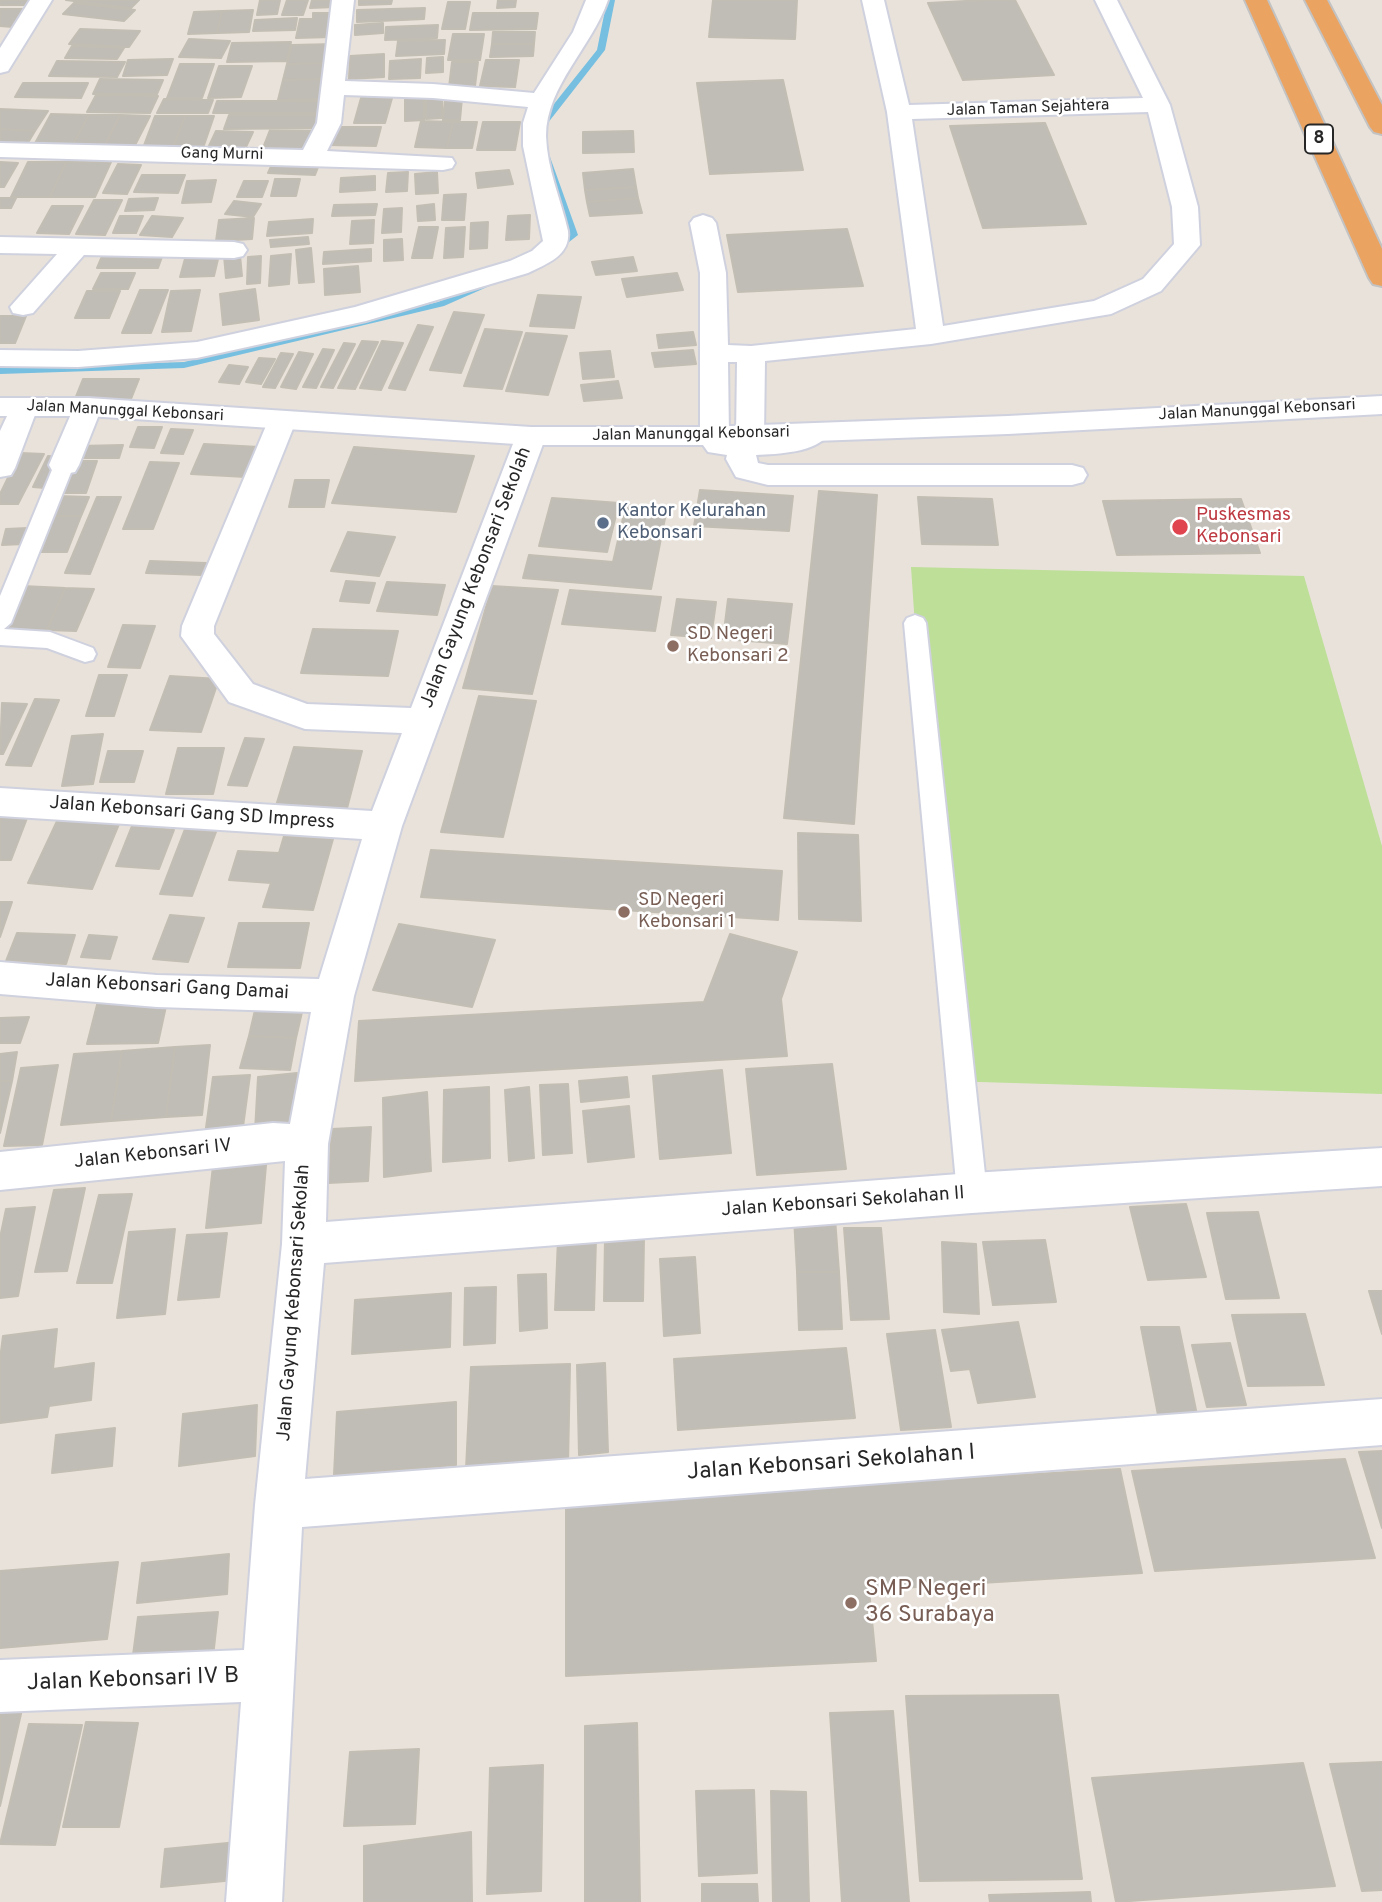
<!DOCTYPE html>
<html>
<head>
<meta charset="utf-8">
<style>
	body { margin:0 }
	canvas { display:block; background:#e8e2da }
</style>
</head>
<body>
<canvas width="1382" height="1902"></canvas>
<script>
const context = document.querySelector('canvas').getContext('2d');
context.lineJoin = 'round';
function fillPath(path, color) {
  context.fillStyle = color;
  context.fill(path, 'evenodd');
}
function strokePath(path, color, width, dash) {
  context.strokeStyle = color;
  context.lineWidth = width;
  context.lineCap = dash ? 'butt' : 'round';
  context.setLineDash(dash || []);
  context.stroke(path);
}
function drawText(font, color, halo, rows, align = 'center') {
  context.font = font + ' Overpass,sans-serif';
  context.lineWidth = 5;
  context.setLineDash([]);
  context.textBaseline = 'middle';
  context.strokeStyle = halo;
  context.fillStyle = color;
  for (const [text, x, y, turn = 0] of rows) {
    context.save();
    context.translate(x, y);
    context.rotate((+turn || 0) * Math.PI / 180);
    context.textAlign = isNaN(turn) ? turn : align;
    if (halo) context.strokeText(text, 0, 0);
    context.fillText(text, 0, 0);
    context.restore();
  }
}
fillPath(new Path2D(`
	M911,567L1304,576L1382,846V1094L946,1081Z`), '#bedf98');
fillPath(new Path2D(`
	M607,0H615L605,50L540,133H534V129L597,50Z
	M546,154L550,157L578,235L555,253L550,250L552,248L568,234L542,157Z
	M495,278L503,280L444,306L184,368L0,374V368L184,362L438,302Z`), '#77bfe0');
const building = new Path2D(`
	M0,0H29L25,5H0Z
	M66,0H139L131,8Z
	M260,0H280L277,14L257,15Z
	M287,0H308L303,15H282Z
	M312,0H336L335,7L310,8Z
	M359,0H392L391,4L359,5Z
	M498,0H516L515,7L497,8Z
	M713,0H797L795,39L709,37Z
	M985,0H1015L1054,75L963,80L928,3Z
	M448,2H470L465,29H442Z
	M74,3L135,10L124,21L63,14Z
	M425,8L424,19L357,22V10Z
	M0,9H24L13,27L0,26Z
	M253,10L249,32L217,33L222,11Z
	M222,11L217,33L188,34L194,12Z
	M313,13H335L332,37L296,38L300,19H313Z
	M473,13H538L536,29L470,30Z
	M297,18L295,30L253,31L255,20Z
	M383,23V33L355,35V25Z
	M438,25L437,38L385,40L386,27Z
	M80,29L140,31L129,47L69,44Z
	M493,32H535L534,44H492Z
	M453,34H484L480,60H448Z
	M189,39L230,41L221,58L179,57Z
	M445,40L444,54L396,56L398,41Z
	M291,42L287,61L227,62L232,43Z
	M335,44L331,63L287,64L292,45Z
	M492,44H534L533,56L490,57Z
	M72,46L124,48L117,59L65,58Z
	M384,54V77L349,79L350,56Z
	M443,57V72L426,73L427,58Z
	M173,59L167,75L123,76L128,60Z
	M421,59L420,78L389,79L390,61Z
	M486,60H519L515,87L480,86Z
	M57,61L125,62L117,77L49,76Z
	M452,62H478L475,86L449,87Z
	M331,63L327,79L283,80L287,64Z
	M180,64H214L202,98H167Z
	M219,66H252L241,97L208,98Z
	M100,79L163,80L157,94H93Z
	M327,79L322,99L278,100L283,80Z
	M783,80L803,170L710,174L697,83Z
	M23,83H88L81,98L15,97Z
	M363,91H394L385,123H354Z
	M424,92V120L405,121V93Z
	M96,95L158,96L150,113L87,112Z
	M442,95V118L426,119V96Z
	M445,98H462L460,120H443Z
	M164,99L213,100L208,113H157Z
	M217,101H324L321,113H213Z
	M0,109L48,111L35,131L0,129Z
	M51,114L89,115L71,148L33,147Z
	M89,115H120L103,149L71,148Z
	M120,115L150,116L133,149H103Z
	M229,115H327L323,128L224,129Z
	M155,116H185L173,148H143Z
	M185,116H214L203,148H173Z
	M421,121L453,122L447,148L415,147Z
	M453,122H477L472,148H447Z
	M483,122H520L515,150H477Z
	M1045,123L1086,224L983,228L950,126Z
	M332,127H381L376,146L327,145Z
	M0,129L35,131L26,146L0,145Z
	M270,130L321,131L312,154L261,153Z
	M216,131L253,132L245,149L208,148Z
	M633,131L634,152L583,153V132Z
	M274,160L320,162L315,175L268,173Z
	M0,162L18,163L4,187H0Z
	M28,162H66L50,197H11Z
	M66,162H111L95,197H50Z
	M118,164L141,165L127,194L103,193Z
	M633,169L636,187L585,190L583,173Z
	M509,170L513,184L478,188L476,173Z
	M408,172L407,191L386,192L388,173Z
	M437,172L438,193L416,194L415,174Z
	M142,175H185L178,193L134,192Z
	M375,176V190L340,192L341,178Z
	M275,179H300L296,196H271Z
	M216,180L211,202L182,203L187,181Z
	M244,181H268L262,197H237Z
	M636,187L638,198L587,202L585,190Z
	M466,194L464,220H442L444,195Z
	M0,198H16L11,208H0Z
	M158,198L154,210L125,211L129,199Z
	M638,198L642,213L590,216L587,202Z
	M94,200H122L105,235L76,234Z
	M234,201L261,204L253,217L225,214Z
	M377,204L375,215L332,216L334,205Z
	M434,204L435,220L418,221L417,206Z
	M52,206H83L69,234L37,233Z
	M402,208L401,232L382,233L384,209Z
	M530,215L529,239L506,240L508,216Z
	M120,216H143L136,233H113Z
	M152,216L183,218L172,237L140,235Z
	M254,218L252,239L216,241L219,220Z
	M313,219L312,233L267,236L269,222Z
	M374,220L373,243L350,244L352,221Z
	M488,222L487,248L470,249L471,223Z
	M419,227H438L432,258H412Z
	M465,227L463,257L444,258L446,228Z
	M847,229L863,286L738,292L727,235Z
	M308,237L309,244L271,247L270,240Z
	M402,239L403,260L384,261V240Z
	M311,248L314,282L299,283L296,250Z
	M371,249V261L323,264L324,252Z
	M103,254H163L158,268H97Z
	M291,254L289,284L269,286L271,256Z
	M186,255H219L214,276L180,277Z
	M240,255L242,276L226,278L224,256Z
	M261,256L260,283L247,284L248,257Z
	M633,257L637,271L596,275L592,262Z
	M358,266L360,292L325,295L324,269Z
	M101,273H135L128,289H93Z
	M677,273L683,290L627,297L622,279Z
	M255,289L259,320L223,325L220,294Z
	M140,290H168L151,333H122Z
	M200,290L191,331L162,332L171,291Z
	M87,291H120L109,318H75Z
	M538,295L581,297L574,328L530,326Z
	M454,312L484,315L461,373L430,370Z
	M0,316H26L15,343H0Z
	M418,325L433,327L405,390L389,388Z
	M485,329L522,332L502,389L464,386Z
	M693,332L696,345L659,348L657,335Z
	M526,333L567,336L548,395L506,391Z
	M362,341L378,342L355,389L338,388Z
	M382,341L403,343L381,390L360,388Z
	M344,343L355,344L333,388L321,387Z
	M323,349L334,350L316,388L303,387Z
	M693,350L696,364L655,367L652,353Z
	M610,351L614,377L583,379L580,353Z
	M299,352L313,354L296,389L281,387Z
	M281,353L293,354L275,388L263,387Z
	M259,358L275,359L261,384L246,382Z
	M229,365L248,367L239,384L219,382Z
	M83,379H139L131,399H75Z
	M618,381L622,398L584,401L581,385Z
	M138,427H162L154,448L130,447Z
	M171,429L193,430L183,454L161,453Z
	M204,444L259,447L246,477L191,474Z
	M123,445L119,458H74L79,446Z
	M354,447L474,456L456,512L332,503Z
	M20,453L44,454L18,504H0V494Z
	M48,456L60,457L45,488L33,487Z
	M72,461H97L86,493H61Z
	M150,462L179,463L153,529H123Z
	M295,480H329L324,507H289Z
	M700,490L793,496L789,531L694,526Z
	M819,491L877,495L854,824L784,818Z
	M58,496L89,497L81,516H51Z
	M97,497H121L90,574L65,573Z
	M918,497L992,499L998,545L922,544Z
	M552,498L619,503L607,552L539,546Z
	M1241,499L1260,553L1117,555L1103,501Z
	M626,505L667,508L651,589L523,578L529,555L613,562Z
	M51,516H81L67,552H37Z
	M28,528L24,544L2,545L6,529Z
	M348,532L395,537L379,576L331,571Z
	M150,561L206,563L202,575L146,573Z
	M346,581L375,583L369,603L340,601Z
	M387,582L445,585L437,615L377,611Z
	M22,586L65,588L47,630L2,629Z
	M492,586L558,590L532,694L463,688Z
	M65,588L94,589L76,631L47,630Z
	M570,590L661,597L655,631L562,624Z
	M677,599L716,602L711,638L671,635Z
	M728,599L792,604L787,644L723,639Z
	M123,625L155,626L140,668L108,667Z
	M313,629L398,631L388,676L301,673Z
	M99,675H127L114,716H86Z
	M170,676L219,679L201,732L150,730Z
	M479,696L536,701L503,837L441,832Z
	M35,699L59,700L31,766L6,765Z
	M2,703L27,704L3,754H0Z
	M103,734L93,784L62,786L72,736Z
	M245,738L264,739L247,786L228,785Z
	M294,747L362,751L346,812L275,809Z
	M178,748H224L213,794H166Z
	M108,751H143L134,782H100Z
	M3,813H29L11,860H0V820Z
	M58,819L119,824L92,889L28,883Z
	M132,826L174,830L159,869L116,866Z
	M185,829L216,832L192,896L160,894Z
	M798,833L858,835L861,921L799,919Z
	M284,836L333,839L313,910L263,907L271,883L229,880L238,851L279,853Z
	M431,850L782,871L778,920L421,897Z
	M0,902H12L0,937Z
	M170,915L204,918L188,962L153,959Z
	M239,923H309L300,968L228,967Z
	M399,924L495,940L472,1007L373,990Z
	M17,933L75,935L66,964L6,961Z
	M730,934L797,952L781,999L787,1056L355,1081L359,1021L704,1002Z
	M89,935L117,937L110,959L81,957Z
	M99,997H168L158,1043L87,1044Z
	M258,997L305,999L296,1038L249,1036Z
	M29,1017L20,1043H0V1018Z
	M249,1036L296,1038L290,1070L240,1068Z
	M210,1045L202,1115L166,1117L175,1047Z
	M175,1047L166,1117L111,1121L122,1051Z
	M122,1051L111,1121L61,1125L74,1054Z
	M17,1052L12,1081H0V1054Z
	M832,1064L846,1169L757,1175L746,1069Z
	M58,1065L42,1145L4,1146L21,1068Z
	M722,1070L731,1153L660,1159L653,1076Z
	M297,1073L295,1127L255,1131L258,1077Z
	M250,1075L242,1134L205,1135L213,1077Z
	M627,1077L629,1097L581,1102L579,1081Z
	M0,1081H12L0,1133Z
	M568,1084L572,1153L543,1155L540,1085Z
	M489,1087L490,1158L443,1162L444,1090Z
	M529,1087L534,1158L509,1161L505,1090Z
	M427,1092L431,1171L384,1177L383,1098Z
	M629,1106L634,1157L588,1162L583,1111Z
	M371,1127L368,1181L328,1183L332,1129Z
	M267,1154L261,1223L206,1228L214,1157Z
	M85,1188L67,1271L35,1272L54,1190Z
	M132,1194L112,1283H77L99,1195Z
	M1186,1204L1206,1277L1148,1280L1130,1207Z
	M35,1207L18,1296L0,1298V1238L6,1209Z
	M1258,1212L1279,1298L1226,1299L1207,1213Z
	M794,1218H835L839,1272H797Z
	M844,1228H881L889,1319L851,1320Z
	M175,1229L165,1314L117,1318L129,1232Z
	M227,1233L219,1297L178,1300L187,1235Z
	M644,1237L643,1301H604L605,1238Z
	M558,1239H596L594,1310H555Z
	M1045,1240L1056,1302L993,1305L983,1242Z
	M942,1242L976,1244L979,1314L944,1312Z
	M695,1257L700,1333L664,1336L660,1259Z
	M797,1272H839L842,1329L799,1330Z
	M546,1274L547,1328L520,1331L518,1275Z
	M496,1287L495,1343L464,1345L465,1288Z
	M1369,1291H1382V1334Z
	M451,1293L450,1347L352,1354L355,1300Z
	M1305,1314L1324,1385L1248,1386L1232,1315Z
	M1018,1322L1035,1397L978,1403L970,1369L951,1371L942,1330Z
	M1141,1327H1179L1197,1415H1158Z
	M57,1329L53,1369L94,1363L91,1400L49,1406L47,1417L0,1423V1359L3,1336Z
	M935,1330L951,1427L901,1430L887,1334Z
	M1230,1343L1246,1405L1207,1407L1192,1345Z
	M846,1348L855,1418L678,1430L674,1359Z
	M605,1363L608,1452L579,1455L577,1365Z
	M570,1364L568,1466L466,1469L471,1367Z
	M456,1402V1465L334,1475L337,1412Z
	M257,1405L255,1456L179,1466L183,1414Z
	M115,1428L112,1466L52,1473L56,1435Z
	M1382,1451V1528L1359,1452Z
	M1345,1459L1375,1558L1155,1571L1132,1471Z
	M1120,1469L1142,1573L869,1590L876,1661L566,1676V1502Z
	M229,1554L227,1594L137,1603L142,1563Z
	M118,1562L107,1639L0,1648V1571Z
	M218,1612L213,1657L132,1663L138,1617Z
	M1058,1695L1082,1879L920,1881L906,1696Z
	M0,1705H23L0,1806Z
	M893,1711L909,1902H842L830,1713Z
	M86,1722L138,1723L119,1827H63Z
	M637,1723L640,1902H585V1726Z
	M29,1724L82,1725L55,1845L0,1844Z
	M419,1749L415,1824L344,1826L350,1752Z
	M1382,1762V1890L1362,1891L1330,1764Z
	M1303,1763L1335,1886L1116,1902L1092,1778Z
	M543,1765L541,1891L487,1894L490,1768Z
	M754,1790L757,1873L699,1876L696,1791Z
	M771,1791L806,1792L809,1902H773Z
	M471,1832L472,1902H364V1846Z
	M238,1842L235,1880L161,1887L165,1849Z
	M702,1884H757L758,1902H702Z
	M1090,1892L1091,1902H990L989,1895Z`);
fillPath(building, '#c0bcb6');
strokePath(building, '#c3beb4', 2);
const service = new Path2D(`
	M64,459L71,460L74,465L11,623L4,629L50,632L93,648L96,654L93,660L85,662L47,648L0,645V596L54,465L57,460Z
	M915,615L923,618L926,623L987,1193L982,1202L972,1206L962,1202L957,1193L904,623L907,618Z`);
const minor = new Path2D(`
	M332,0H354L345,81L433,84L534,93L573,32L586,0H608C592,47 546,86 546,136C547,169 561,200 568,231C571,255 547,264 528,273L366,321L197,358L78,367L0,366V350L78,351L197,342L355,307L510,261L532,251L543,241L523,146V123L528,107L433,98L344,95L341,123L327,151L452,158L455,163L452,168L443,170L0,157V143L303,150L317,123Z
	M862,0H884L909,105L1143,98L1095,0H1117L1170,105L1198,207L1200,245L1161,291L1111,314L931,344L765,361L764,436C785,435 809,422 825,427L830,433C816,453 778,454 756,455L758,463L768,465H1072L1083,468L1087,475L1083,482L1072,485H768L736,477L726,459L727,455L708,452L703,445L706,442L700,435V273L690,223L694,218L703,215L712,218L716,223L726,273L728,345L751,346L916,329L887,112ZM1148,112L1172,207L1174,244L1143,279L1094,301L943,326L912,119ZM728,362H737L736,437L729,436Z
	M0,237L234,242L243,244L247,250L243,256L234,258L84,255L33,313L23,315L13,313L10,307L57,254L0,253Z
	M24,398L34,401L38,407L15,468L11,475L0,477V431L14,401Z
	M88,398L98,401L102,407L79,465L75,472L64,474L53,472L49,465L74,407L78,401Z
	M282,412L292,415L296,421L214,626V634L253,684L307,704L411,708L516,436L521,430L531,427L541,430L546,436L402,826L354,996L328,1144L326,1222L972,1173L1382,1148V1186L972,1213L324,1263L305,1479L1382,1399V1445L302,1527L282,1902H226L241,1702L0,1712V1660L244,1650L255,1505L282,1244L285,1161L0,1190V1152L273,1123L290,1124L311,1012L157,1007L0,994V962L157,975L319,979L362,839L0,816V788L372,811L402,733L305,729L229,702L181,636L182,626L268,421L272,415Z`);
const tertiary = new Path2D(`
	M30,0H52L8,71L0,73V48Z
	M1382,396V414L1008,434L704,445H531L88,416H0V398H88L531,427H704L1008,416Z`);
const motorway = new Path2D(`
	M1245,0H1267L1382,249V286L1373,284L1369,278Z
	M1305,0H1327L1382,105V134L1374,132L1370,127Z`);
strokePath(service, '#cfd1de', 4);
strokePath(minor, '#cfd1de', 4);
strokePath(tertiary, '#cfd1de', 4);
strokePath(motorway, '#c3c3c3', 4);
fillPath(service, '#fff');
fillPath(minor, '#fff');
fillPath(tertiary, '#fff');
fillPath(motorway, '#eba361');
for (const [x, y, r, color] of [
	[603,523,7,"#5c6f8a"],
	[1180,527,9,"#e0444e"],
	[673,646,7,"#8d6e63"],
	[624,912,7,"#8d6e63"],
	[851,1603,7,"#8d6e63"]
]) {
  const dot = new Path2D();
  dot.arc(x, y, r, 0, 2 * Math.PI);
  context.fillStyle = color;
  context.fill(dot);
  strokePath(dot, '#fff', 2.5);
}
drawText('16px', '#272727', '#fff', [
	["Jalan Taman Sejahtera",1028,109,-2],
	["Gang Murni",222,155,1],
	["Jalan Manunggal Kebonsari",1257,411,-3],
	["Jalan Manunggal Kebonsari",125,412,3],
	["Jalan Manunggal Kebonsari",691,435,-1]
]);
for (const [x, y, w] of [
	[1319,139,28]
]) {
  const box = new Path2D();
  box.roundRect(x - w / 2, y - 14.5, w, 29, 5);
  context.fillStyle = '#fff';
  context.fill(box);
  strokePath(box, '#272727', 2);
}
drawText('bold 18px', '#272727', null, [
	["8",1319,139]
]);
drawText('19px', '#4e5e75', '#fff', [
	["Kantor Kelurahan",617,512],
	["Kebonsari",617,534]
], 'left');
drawText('19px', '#be3a42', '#fff', [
	["Puskesmas",1196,516],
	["Kebonsari",1196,538]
], 'left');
drawText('19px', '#272727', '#fff', [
	["Jalan Gayung Kebonsari Sekolah",477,578,-69],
	["Jalan Kebonsari Gang SD Impress",192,814,4],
	["Jalan Kebonsari Gang Damai",167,988,3],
	["Jalan Kebonsari IV",153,1155,-6],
	["Jalan Kebonsari Sekolahan II",843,1203,-4],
	["Jalan Gayung Kebonsari Sekolah",295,1303,-86]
]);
drawText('19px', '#785e54', '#fff', [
	["SD Negeri",687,635],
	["Kebonsari 2",687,657],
	["SD Negeri",638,901],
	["Kebonsari 1",638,923]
], 'left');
drawText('23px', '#272727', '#fff', [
	["Jalan Kebonsari Sekolahan I",831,1464,-4],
	["Jalan Kebonsari IV B",133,1681,-2]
]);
drawText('23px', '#785e54', '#fff', [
	["SMP Negeri",865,1590],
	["36 Surabaya",865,1616]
], 'left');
</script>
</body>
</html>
